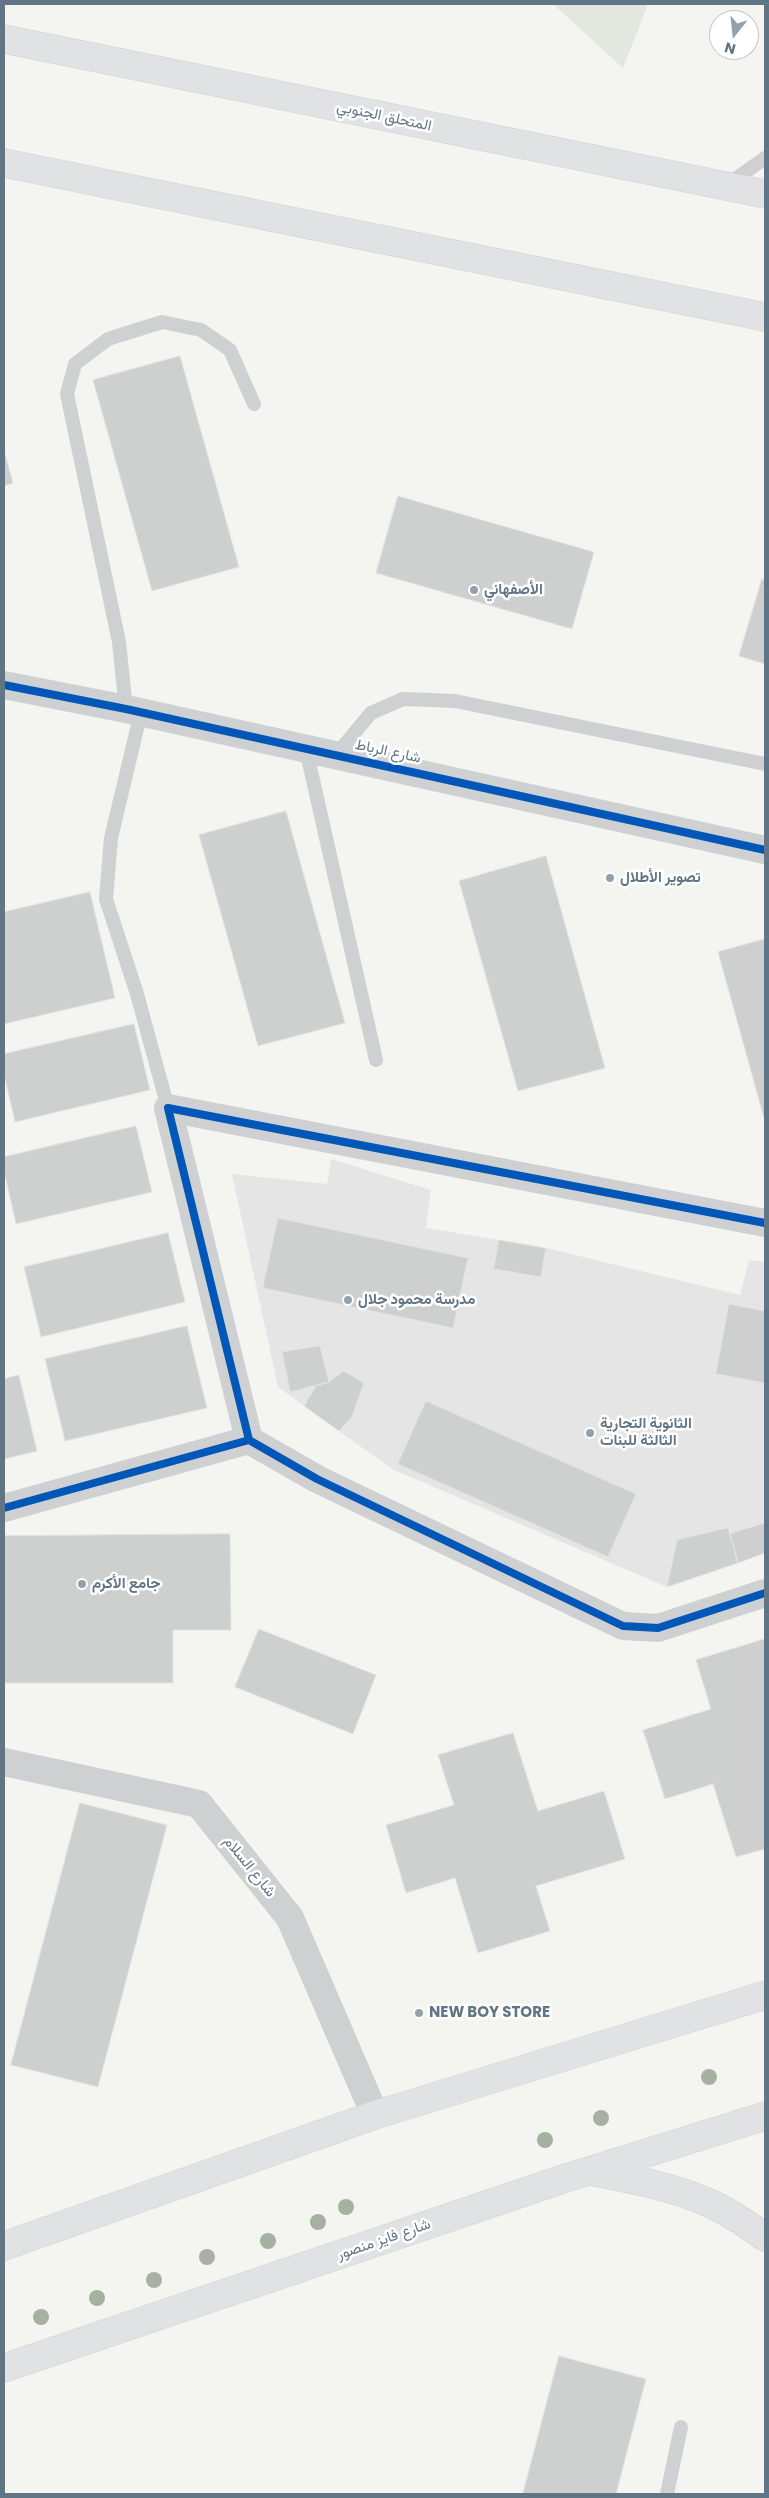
<!DOCTYPE html>
<html>
<head>
<meta charset="utf-8">
<style>
	body { margin:0 }
	#map { position:relative; width:769px; height:2498px; overflow:hidden; background:#f4f4f1; font-family:Poppins,sans-serif }
	canvas { display:block }
	.frame { position:absolute; inset:0; border:5px solid #617584; pointer-events:none }
	.north { position:absolute; left:709px; top:10px; width:50px; height:50px; box-sizing:border-box; background:#fff; border:1px solid #c0c8ce; border-radius:50%; rotate:196deg; font-size:14px; font-weight:700; line-height:20px; text-align:center; color:#617584 }
	.north::after { content:''; display:block; margin:auto; width:18px; height:22px; background:#94a1aa; clip-path:polygon(50% 0,100% 100%,50% 72%,0 100%) }
</style>
</head>
<body>
<div id="map">
<canvas width="769" height="2498"></canvas>
<div class="frame"></div>
<div class="north">N</div>
</div>
<script>
const context = document.querySelector('canvas').getContext('2d');
context.lineJoin = 'round';
function fillPath(path, color) {
  context.fillStyle = color;
  context.fill(path, 'evenodd');
}
function strokePath(path, color, width, dash) {
  context.strokeStyle = color;
  context.lineWidth = width;
  context.lineCap = dash ? 'butt' : 'round';
  context.setLineDash(dash || []);
  context.stroke(path);
}
function drawText(font, color, halo, rows, align = 'center') {
  context.font = font + ' Poppins,Vazirmatn,sans-serif';
  context.lineWidth = 5;
  context.setLineDash([]);
  context.textBaseline = 'middle';
  context.strokeStyle = halo;
  context.fillStyle = color;
  for (const [text, x, y, turn = 0] of rows) {
    context.save();
    context.translate(x, y);
    context.rotate((+turn || 0) * Math.PI / 180);
    context.textAlign = isNaN(turn) ? turn : align;
    if (halo) context.strokeText(text, 0, 0);
    context.fillText(text, 0, 0);
    context.restore();
  }
}
fillPath(new Path2D(`
	M331,1159L431,1190L426,1228L546,1248L740,1295L749,1260L765,1262V1553L667,1587L392,1469L278,1387L232,1174L327,1184Z`), '#e4e5e4');
fillPath(new Path2D(`
	M553,4H648L623,68Z`), '#e3e7df');
const building = new Path2D(`
	M180,356L239,567L152,591L93,380Z
	M4,450L13,483L4,486Z
	M398,496L594,552L572,629L376,573Z
	M762,579L765,580V664L739,656Z
	M286,811L345,1023L258,1046L199,835Z
	M546,856L605,1068L518,1091L459,881Z
	M90,892L115,998L4,1024V912Z
	M765,939V1122L718,952Z
	M134,1024L150,1090L15,1122L4,1075V1054Z
	M136,1126L152,1192L16,1224L4,1171V1157Z
	M278,1218L468,1258L453,1328L263,1288Z
	M168,1233L185,1302L41,1337L24,1267Z
	M499,1240L546,1248L541,1277L494,1269Z
	M729,1304L765,1311V1383L716,1374Z
	M187,1326L207,1408L65,1441L45,1359Z
	M320,1346L329,1382L290,1392L282,1352Z
	M344,1371L364,1383L352,1417L339,1431L304,1406L316,1386L329,1382Z
	M19,1375L37,1451L4,1459V1379Z
	M426,1401L636,1494L608,1557L398,1464Z
	M765,1523V1553L738,1563L730,1534Z
	M728,1528L738,1563L667,1587L677,1540Z
	M230,1534L231,1630H173V1683H4V1536Z
	M259,1629L376,1675L353,1734L235,1687Z
	M765,1639V1849L736,1857L713,1784L665,1799L643,1730L711,1709L696,1660Z
	M513,1733L538,1811L604,1791L625,1859L536,1886L550,1931L478,1953L455,1878L406,1893L386,1825L454,1805L438,1755Z
	M80,1803L167,1825L98,2087L11,2065Z
	M559,2356L646,2379L616,2494H523Z`);
fillPath(building, '#ced0cf');
strokePath(building, '#e3e3e1', 1);
const secondary = new Path2D(`
	M590,2171C628,2179 666,2185 702,2200C725,2209 745,2223 765,2237`);
const highway = new Path2D(`
	M4,39L765,194
	M4,163L765,317
	M4,2246L375,2115L765,1995
	M4,2368L563,2179L765,2116`);
strokePath(secondary, '#cfd1d1', 29);
strokePath(highway, '#d1d2d1', 29);
strokePath(new Path2D(`
	M727,185L765,158
	M126,709L119,642L67,394L75,364L108,339L162,322L201,330L230,350L254,404
	M141,712L111,838L106,899L137,994L168,1108
	M306,749L376,1060
	M336,755L371,713L403,699L455,701L765,764
	M667,2494L681,2427`), '#cfd0d1', 14);
strokePath(new Path2D(`
	M4,685L126,709L765,850
	M249,1440L168,1108L765,1223
	M4,1508L249,1440L317,1479L623,1626L658,1628L765,1593
	M4,1762L199,1804L290,1918L375,2115`), '#cfd0d1', 28);
strokePath(secondary, '#e1e2e3', 28);
strokePath(highway, '#e1e2e3', 28);
strokePath(new Path2D(`
	M4,685L126,709L765,850
	M249,1440L168,1108L765,1223
	M4,1508L249,1440L317,1479L623,1626L658,1628L765,1593`), '#0057b8', 8);
context.fillStyle = '#a6b1a1';
for (const [x, y] of [
	[709,2077],
	[601,2118],
	[545,2140],
	[346,2207],
	[318,2222],
	[268,2241],
	[207,2257],
	[154,2280],
	[97,2298],
	[41,2317]
]) {
  context.beginPath();
  context.arc(x, y, 8, 0, 2 * Math.PI);
  context.fill();
}
for (const [x, y, r, color] of [
	[474,590,5,"#94a1aa"],
	[610,878,5,"#94a1aa"],
	[348,1300,5,"#94a1aa"],
	[590,1433,5,"#94a1aa"],
	[82,1584,5,"#94a1aa"],
	[419,2013,5,"#94a1aa"]
]) {
  const dot = new Path2D();
  dot.arc(x, y, r, 0, 2 * Math.PI);
  context.fillStyle = color;
  context.fill(dot);
  strokePath(dot, '#fff', 2);
}
drawText('15px', '#617584', '#fff', [
	["المتحلق الجنوبي",384,117,12],
	["شارع الرباط",388,752,12],
	["شارع السلام",249,1867,51],
	["شارع فايز منصور",384,2240,-19]
]);
drawText('bold 15px', '#617584', '#fff', [
	["الأصفهاني",484,590],
	["تصوير الأطلال",620,878],
	["مدرسة محمود جلال",358,1300],
	["الثانوية التجارية",600,1424],
	["الثالثة للبنات",600,1441],
	["جامع الأكرم",92,1584],
	["NEW BOY STORE",429,2013]
], 'left');
</script>
</body>
</html>
